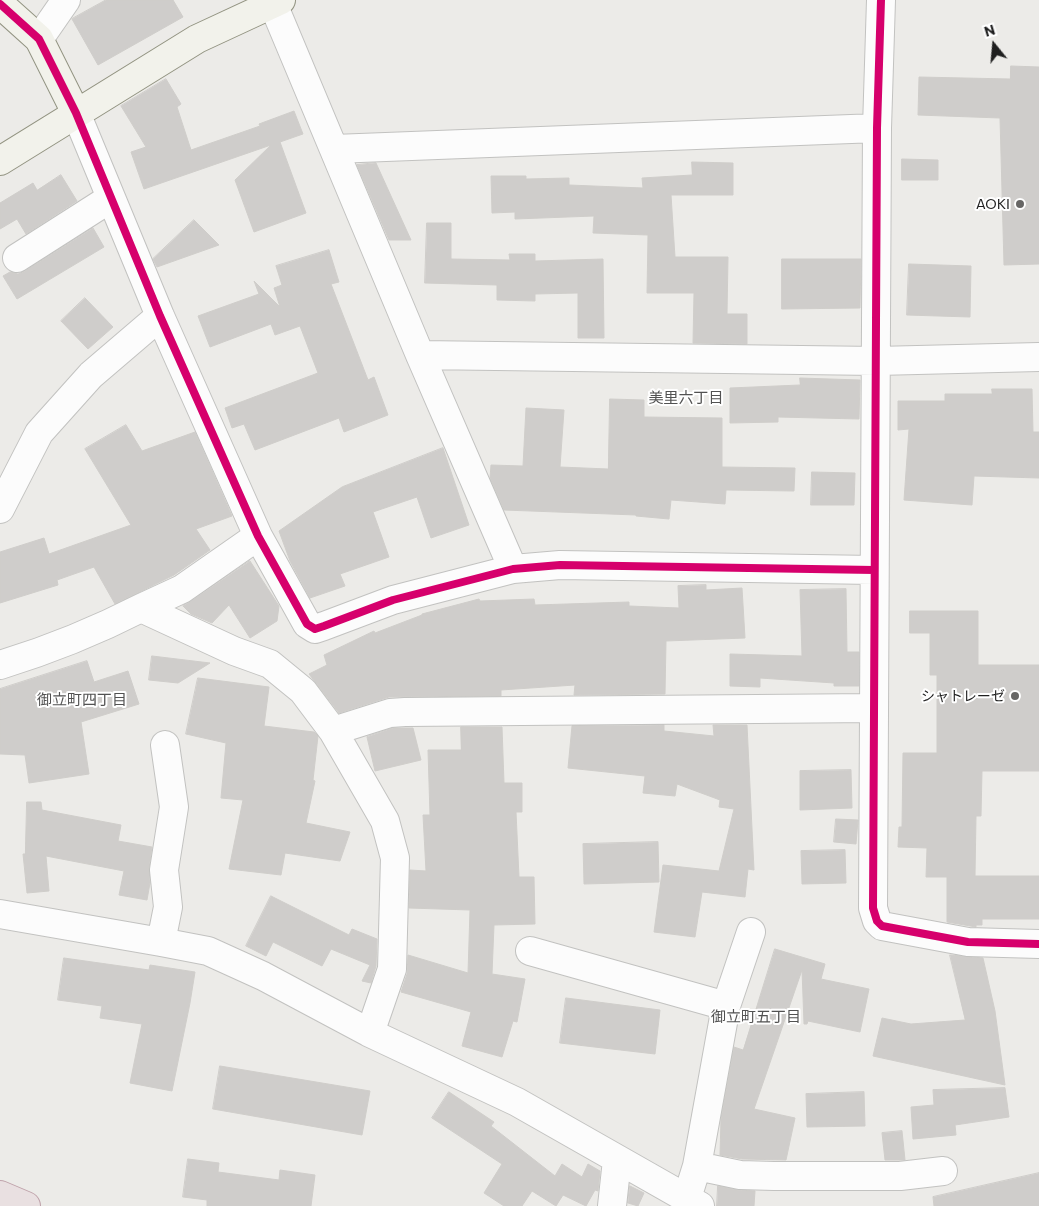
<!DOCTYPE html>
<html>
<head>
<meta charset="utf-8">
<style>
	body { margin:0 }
	#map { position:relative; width:1039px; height:1206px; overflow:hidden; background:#ecebe8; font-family:Commissioner,sans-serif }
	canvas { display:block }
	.north { position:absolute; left:969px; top:20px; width:50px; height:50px; -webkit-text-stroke:4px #fff; paint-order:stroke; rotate:343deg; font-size:14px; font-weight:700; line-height:20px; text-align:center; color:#1f1f1f }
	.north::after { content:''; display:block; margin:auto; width:18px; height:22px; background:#1f1f1f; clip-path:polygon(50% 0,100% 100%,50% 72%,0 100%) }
</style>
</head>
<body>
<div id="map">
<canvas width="1039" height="1206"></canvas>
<div class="north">N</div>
</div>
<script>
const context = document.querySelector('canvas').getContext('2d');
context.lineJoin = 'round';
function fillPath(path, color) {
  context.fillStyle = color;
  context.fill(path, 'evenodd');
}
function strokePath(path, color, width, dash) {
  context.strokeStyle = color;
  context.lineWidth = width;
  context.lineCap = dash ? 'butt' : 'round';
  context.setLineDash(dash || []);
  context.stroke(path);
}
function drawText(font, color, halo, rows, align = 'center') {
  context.font = font + ' Commissioner,"Noto Sans JP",sans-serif';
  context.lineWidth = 4;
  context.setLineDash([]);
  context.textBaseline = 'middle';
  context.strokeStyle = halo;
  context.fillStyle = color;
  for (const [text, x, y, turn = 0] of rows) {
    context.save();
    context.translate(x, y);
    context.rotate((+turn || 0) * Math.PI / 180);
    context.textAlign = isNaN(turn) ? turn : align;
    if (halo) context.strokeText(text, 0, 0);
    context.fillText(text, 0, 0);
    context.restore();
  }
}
const building = new Path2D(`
	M106,0H173L183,17L98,65L72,19Z
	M1011,66L1039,67V264L1004,265L1000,118L918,115L919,77L1010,79Z
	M166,79L181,104L177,107L191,150L260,126L259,124L294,111L303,134L280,142L306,213L254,232L235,180L271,145L144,189L131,152L146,147L121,106Z
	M902,159L938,160V180H902Z
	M692,162L733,163V195H671L675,257H728L727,314H747V344L693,343L694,293H647L648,235L593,233L594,216L515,219V212L492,213L491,176H526V179L569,178V185L643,188L642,178L692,175Z
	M376,163L411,240H389L357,165Z
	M61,175L77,201L26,234L17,219L0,229V203L33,183L37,190Z
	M194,220L219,245L157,267L153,259Z
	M427,223H451V259L510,260L509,254H535V261L603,259L604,338H578V293L535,294V301L497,300V285L425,283Z
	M93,228L104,247L17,299L3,276L10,272L18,274L25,271Z
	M329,250L339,282L331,284L368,380L374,377L388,415L344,432L339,418L255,450L244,424L232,428L225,408L318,373L300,326L275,335L271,324L210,347L198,316L259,294L254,281L280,307L274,288L282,285L276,266Z
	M782,259H861L860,308L782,309Z
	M909,264L971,266L970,317L907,315Z
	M85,298L113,327L88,349L61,321Z
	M800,378L860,380L859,419L778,417V422L730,423V388L800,385Z
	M992,389H1032L1033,432H1039V478L974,476L972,505L904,500L909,429L898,430V401H945V394H992Z
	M610,399L644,400V417L722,418V467L795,468L794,491L726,490L725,504L671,500L669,519L636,516V515L504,510L490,478L491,465L523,466L526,408L564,410L560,467L608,469Z
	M126,425L142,451L195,432L232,516L196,529L210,550L174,575L115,604L94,567L57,580L58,585L0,603V552L44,538L49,554L131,525L85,449Z
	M443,448L469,525L431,538L417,497L373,512L389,557L340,574L345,586L310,598L290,561L279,531L342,487Z
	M812,472L855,473L854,505H811Z
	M250,561L279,606L277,621L250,638L229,605L212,623L191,614L183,606Z
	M706,585V590L742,588L745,638L666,641L665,694L574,695L575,685L501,690V696L389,697L339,713L309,674L327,665L324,655L374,631L375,633L422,615V614L479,599L480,601L534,599L535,605L629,602V606L679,608L678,586Z
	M846,589L847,652H859V686H834V683L760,678V687L730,686V654L802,656L800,590Z
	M910,611H978V665H1039V771H982L981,816H976L975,876H1039V919H982V925H976V927L947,922V877H926L927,848L898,847L899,827H902L903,753H937V675H930V633H910Z
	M152,656L210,663L178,683L149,680Z
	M87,661L94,682L128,671L139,704L81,722L89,774L29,783L25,755L0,754V689Z
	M198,678L269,687L264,726L314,732L318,736L313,780L315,781L306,823L350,832L340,861L285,853L281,875L229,869L243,800L221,798L226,743L186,734Z
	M664,725V731L714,736L713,725H747L754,870L748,869L745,897L702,892L695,937L654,932L663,865L719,871L734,809L719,807L720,800L677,784L675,796L643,793L645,776L568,768L572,726Z
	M461,727H502L504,783H522V812H516L519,877H534L535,924L494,925L492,974L525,979L517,1022L513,1021L502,1057L462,1046L471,1012L401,992L407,974L408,955L468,973L470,910L409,908L410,870L426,871L423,815H430L428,750H461Z
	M393,728H413L421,760L375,771L367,737Z
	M851,770L852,808L800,810V771Z
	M27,802H41L42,810L121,825L118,841L152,847L149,868L150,883L147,900L119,895L124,871L46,856L49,891L27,893L23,854H25Z
	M836,819L858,820L856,844L834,842Z
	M658,842L659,882L584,884L583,844Z
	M845,850L846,883L802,884L801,851Z
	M271,896L349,935L352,929L377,939L376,966L371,983L362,981L370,965L331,949L322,966L273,942L266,956L246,946Z
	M775,949L825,964L821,979L869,989L860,1032L808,1021L807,1024H804L802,970L754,1109L795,1118L786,1160L742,1159L720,1155L721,1119L734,1047L743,1050Z
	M950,955L983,958L995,1011L1005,1085L873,1056L882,1018L911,1024L965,1020Z
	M64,958L149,970L150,965L195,972L190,1003L172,1091L130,1083L142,1024L100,1018L102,1006L58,1000Z
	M566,998L660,1010L655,1054L560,1043Z
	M220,1066L370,1091L362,1135L213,1109Z
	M1005,1088L1009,1117L955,1125L956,1135L913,1139L911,1107L934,1105L933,1090Z
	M449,1092L494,1122L491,1126L555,1176L562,1164L582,1177L588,1164L600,1171L598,1191L595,1190L586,1206L563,1195L556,1206L532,1191L522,1206H504L484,1193L502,1164L432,1118Z
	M864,1092L865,1126L807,1127L806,1094Z
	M902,1131L905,1160H885L882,1133Z
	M188,1159L219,1163L218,1172L279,1180L280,1170L315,1175L311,1206H207V1200L183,1197Z
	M1039,1173V1206H934L933,1197Z
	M630,1186L644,1193L638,1206L628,1203Z
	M718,1186L737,1190L755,1191L754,1206H717Z`);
fillPath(building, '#cfcdcb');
strokePath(building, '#cfcdca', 1);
const street = new Path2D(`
	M881,0L877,128L873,908L877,921L882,926L968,942L1039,944
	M273,4L420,355L513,569
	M39,39L66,0
	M76,113L160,316L258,536L307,624L315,629L324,626L393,600L513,569L560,565L874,570
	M334,149L877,128
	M17,258L111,198
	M420,355L877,361L1039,357
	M0,509L39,433L91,375L160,316
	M141,608L182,589L258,536
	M0,665C49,650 96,631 141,608L234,651L270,664L303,691L333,731L385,821L395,858L392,969L370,1033
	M333,731L390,713L405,712L873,708
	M0,914L161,942L208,951L263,976L370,1033L517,1102L700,1206
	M161,942L168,907L164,870L174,807L165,745
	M530,951L726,1006
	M697,1166L740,1175L774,1176H900L943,1171
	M687,1198L697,1166L726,1006L751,932
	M612,1206L617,1160`);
const secondary = new Path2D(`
	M0,4L39,39L76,113
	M0,161L197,39L281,0`);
const highway = new Path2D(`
	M0,1195L26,1206`);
strokePath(street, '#c2c2c0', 30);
strokePath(secondary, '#939482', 30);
strokePath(highway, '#bfa2aa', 30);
strokePath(street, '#fcfcfc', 28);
strokePath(secondary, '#f2f2eb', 28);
strokePath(highway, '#e9e0e1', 28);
strokePath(new Path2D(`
	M881,0L877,128L873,908L877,921L882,926L968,942L1039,944
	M0,4L39,39L76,113L160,316L258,536L307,624L315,629L324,626L393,600L513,569L560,565L874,570`), '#d6006c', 8);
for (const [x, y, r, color] of [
	[1020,204,5,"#676665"],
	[1015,696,5,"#676665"]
]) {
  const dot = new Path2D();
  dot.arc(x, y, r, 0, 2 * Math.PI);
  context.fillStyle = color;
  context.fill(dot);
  strokePath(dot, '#fff', 2);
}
drawText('14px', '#1f1f1f', '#fff', [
	["AOKI",1010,204],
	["シャトレーゼ",1005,696]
], 'right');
drawText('15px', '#525252', '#fff', [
	["美里六丁目",686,398],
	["御立町四丁目",82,700],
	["御立町五丁目",756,1017]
]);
</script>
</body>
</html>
